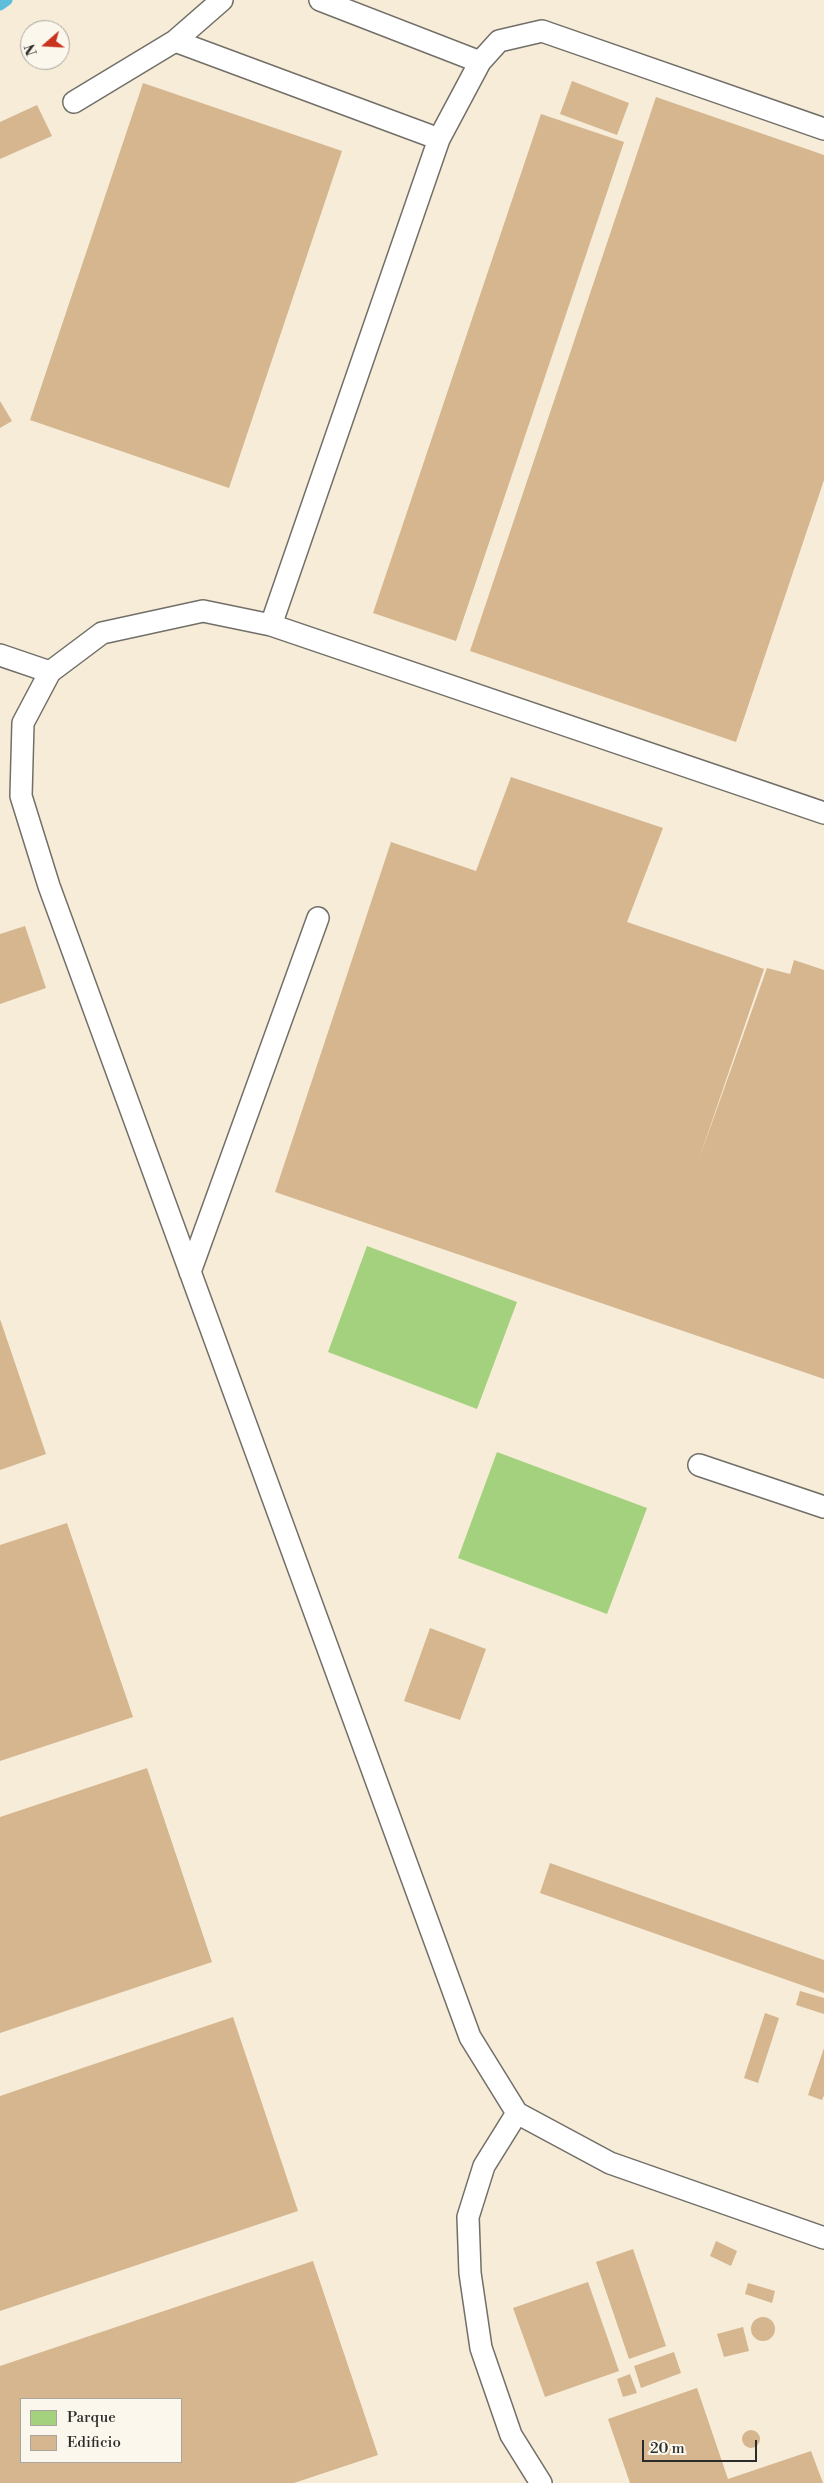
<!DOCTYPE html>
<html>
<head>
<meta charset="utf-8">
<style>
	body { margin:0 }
	#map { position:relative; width:824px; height:2483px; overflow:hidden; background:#f6ecd8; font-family:"Libre Bodoni",serif }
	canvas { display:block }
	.legend { position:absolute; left:20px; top:2398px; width:162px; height:65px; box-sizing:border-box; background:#fbf7ec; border:1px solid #a8a59f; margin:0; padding:6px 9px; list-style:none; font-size:15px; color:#2b2b2b }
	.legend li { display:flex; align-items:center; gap:10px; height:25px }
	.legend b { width:25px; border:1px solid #a8a59f }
	.north { position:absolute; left:20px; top:20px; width:50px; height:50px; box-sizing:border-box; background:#fbf7ec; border:1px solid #a8a59f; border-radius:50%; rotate:251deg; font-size:14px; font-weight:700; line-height:20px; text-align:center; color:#2b2b2b }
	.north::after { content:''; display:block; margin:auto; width:18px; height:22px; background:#c8321e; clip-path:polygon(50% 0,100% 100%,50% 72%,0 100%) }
	.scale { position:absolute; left:642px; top:2440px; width:115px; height:22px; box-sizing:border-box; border:2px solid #2b2b2b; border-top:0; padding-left:6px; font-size:15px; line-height:18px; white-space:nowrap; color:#2b2b2b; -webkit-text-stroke:4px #fbf7ec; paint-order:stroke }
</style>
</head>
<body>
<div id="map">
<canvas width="824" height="2483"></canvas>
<ul class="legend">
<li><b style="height:14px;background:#a4d17e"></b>Parque</li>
<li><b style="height:14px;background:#d5b68f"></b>Edificio</li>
</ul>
<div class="north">N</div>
<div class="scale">20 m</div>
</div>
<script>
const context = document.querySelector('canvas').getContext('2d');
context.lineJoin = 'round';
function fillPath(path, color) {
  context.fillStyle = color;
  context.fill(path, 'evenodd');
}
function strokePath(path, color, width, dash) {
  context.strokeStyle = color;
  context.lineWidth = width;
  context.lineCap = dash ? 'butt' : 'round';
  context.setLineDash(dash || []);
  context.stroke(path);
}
fillPath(new Path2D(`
	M367,1246L517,1302L477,1409L328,1352Z
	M497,1452L647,1508L607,1614L458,1558Z`), '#a4d17e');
strokePath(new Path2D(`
	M0,5L7,0`), '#5dbddb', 11);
fillPath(new Path2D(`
	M572,81L629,103L617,135L560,114Z
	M143,83L342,151L229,488L30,420Z
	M656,97L824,155V480L736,742L470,651Z
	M37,105L52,136L0,159V122Z
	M541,114L624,142L456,641L373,613Z
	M0,401L12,421L0,428Z
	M511,777L663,828L627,922L764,969L698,1162L767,968L790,974L794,960L824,970V1379L275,1192L391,842L476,871Z
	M25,926L46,988L0,1004V934Z
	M0,1319L46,1454L0,1470Z
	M67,1523L133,1717L0,1761V1545Z
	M430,1628L486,1649L460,1720L404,1701Z
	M147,1768L212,1962L0,2033V1817Z
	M550,1863L824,1960V1993L540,1893Z
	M800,1991L824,1998V2014L796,2005Z
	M765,2013L779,2018L758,2083L744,2078Z
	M233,2017L298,2211L0,2311V2096Z
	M824,2048V2095L822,2100L808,2095Z
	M716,2241L737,2251L731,2266L710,2256Z
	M633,2249L666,2346L629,2359L596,2262Z
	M313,2261L378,2455L294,2483H0V2366ZM21,2399H181V2462H21Z
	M588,2282L619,2371L545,2397L513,2308Z
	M748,2283L775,2291L772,2303L745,2294Z
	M751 2329a12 12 0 1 1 24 0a12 12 0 1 1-24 0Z
	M743,2327L749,2351L724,2357L717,2334Z
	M674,2352L681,2373L641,2388L634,2366Z
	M630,2374L637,2393L623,2397L617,2379Z
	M697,2388L728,2479L811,2451L823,2483H630L608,2419Z
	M742 2439a9 9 0 1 1 18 0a9 9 0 1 1-18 0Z`), '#d5b68f');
const service = new Path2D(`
	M320,0L480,62
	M175,41L222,0
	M74,102L175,41L439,139
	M271,625L439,139L480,62L499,41L542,31L824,129
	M0,655L50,672
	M824,813L271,625L203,611L102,633L50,672L23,723L21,796L49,886L470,2037L517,2113L610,2163L824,2238
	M190,1272L318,918
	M699,1465L824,1507
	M517,2113L484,2166L468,2217L470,2273L481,2348L511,2435L541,2483`);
strokePath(service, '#726f68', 24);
strokePath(service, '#fff', 21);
</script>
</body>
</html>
